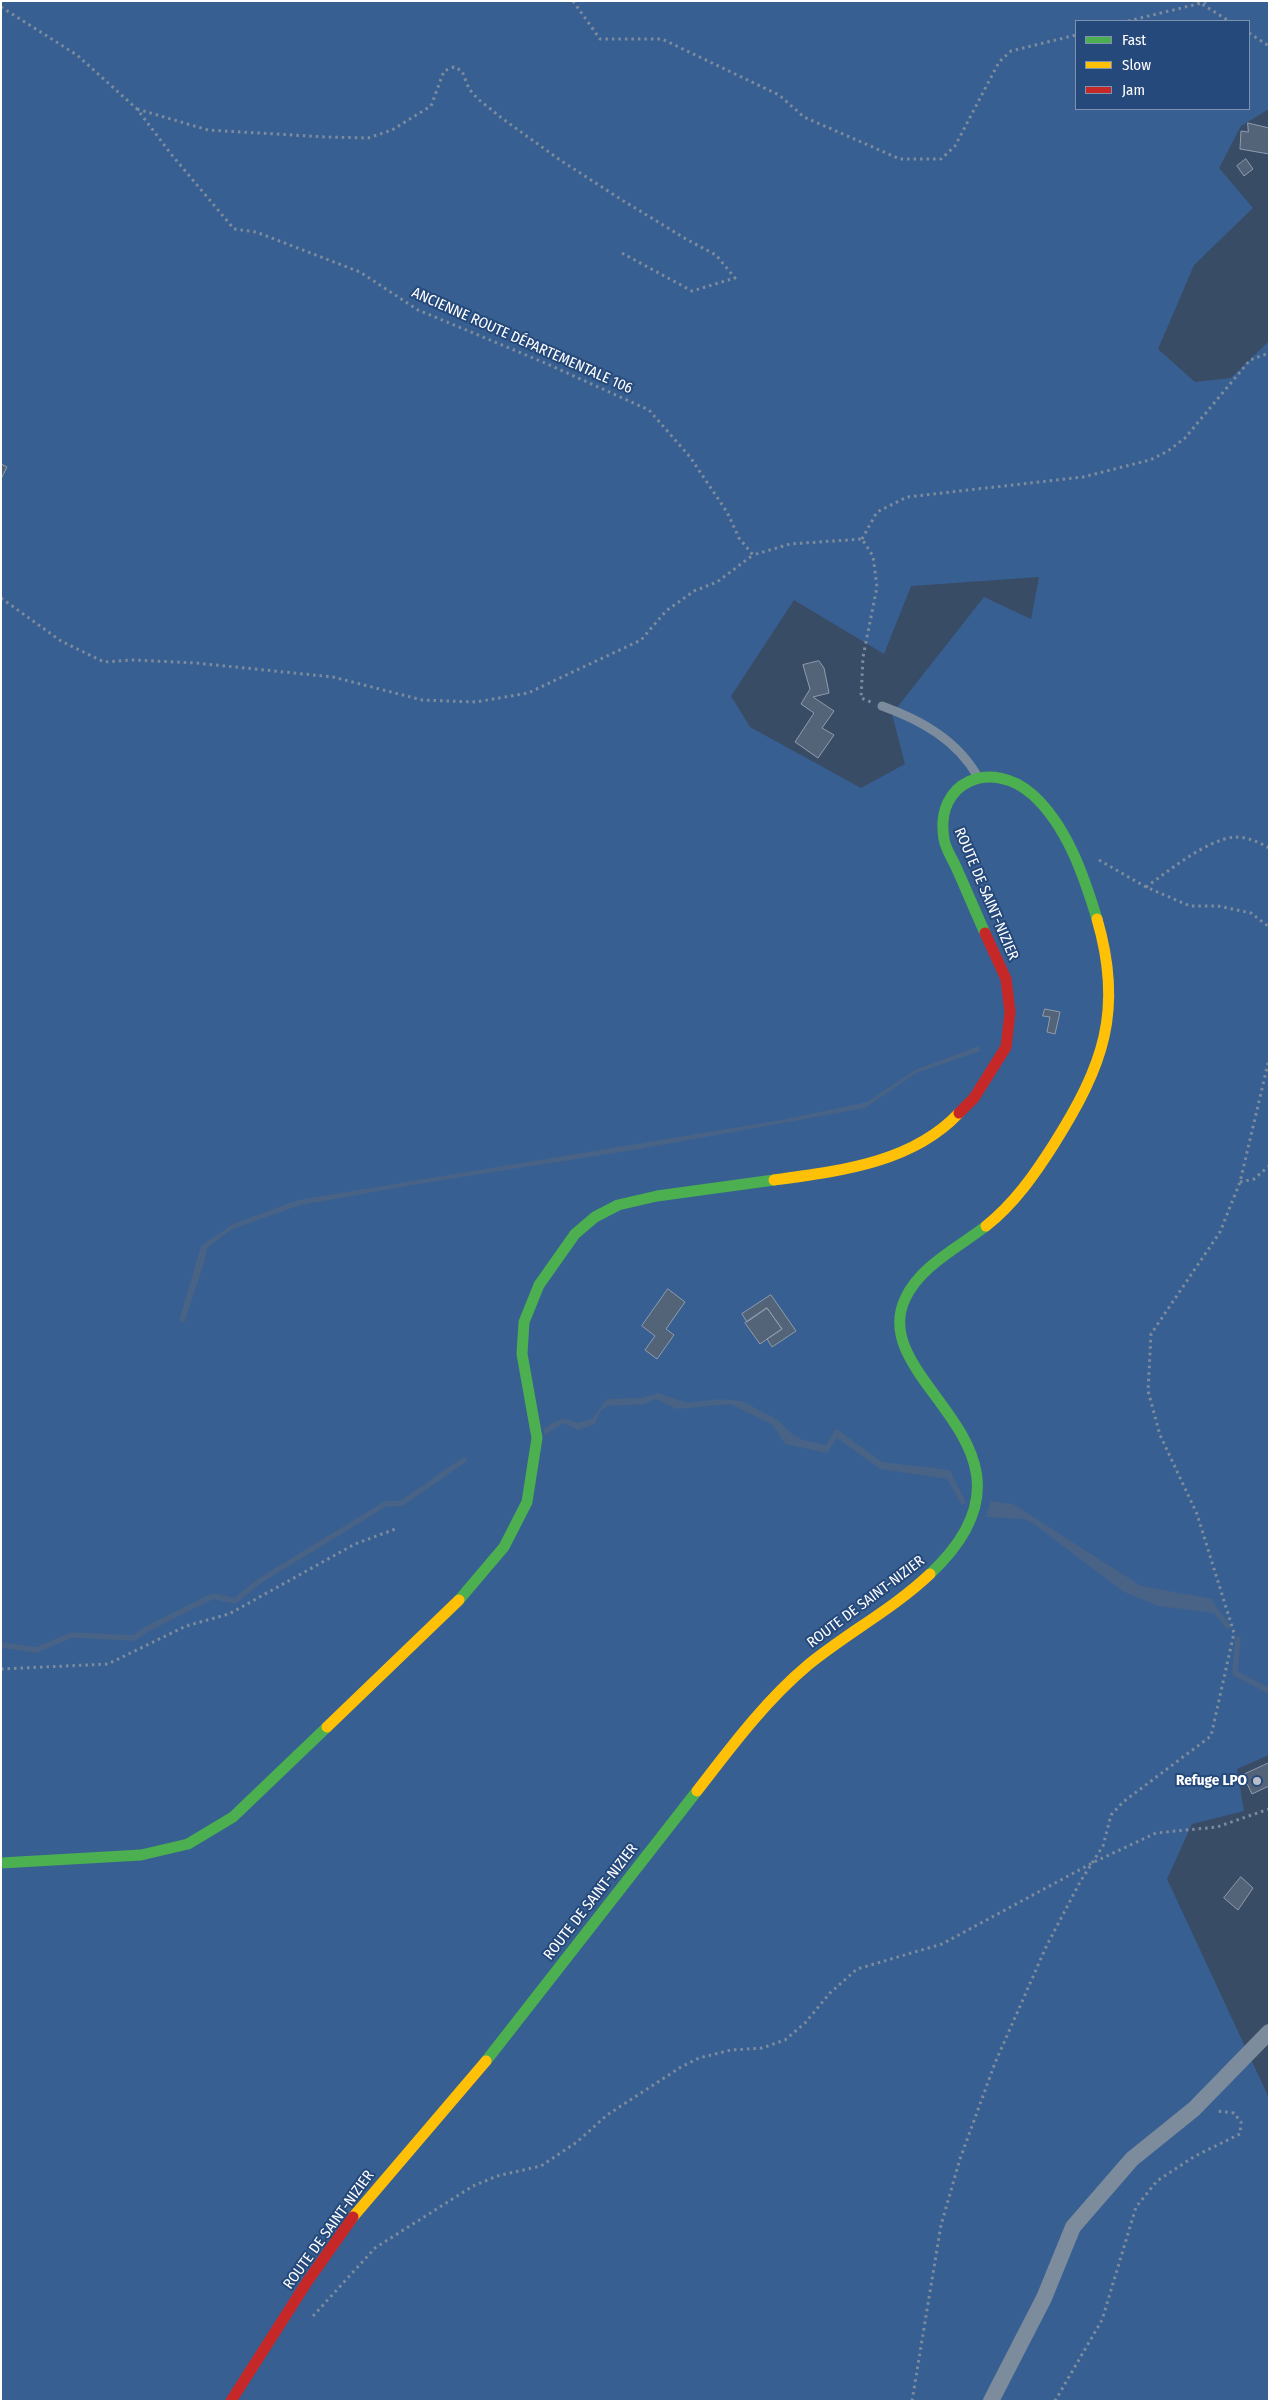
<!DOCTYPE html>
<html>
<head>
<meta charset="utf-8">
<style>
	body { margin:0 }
	#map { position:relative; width:1270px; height:2402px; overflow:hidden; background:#394c66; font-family:"Fira Sans Condensed",sans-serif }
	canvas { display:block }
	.frame { position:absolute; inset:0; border:2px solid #fff; pointer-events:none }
	.legend { position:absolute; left:1075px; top:20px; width:175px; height:90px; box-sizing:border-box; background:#25497a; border:1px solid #7c92af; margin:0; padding:6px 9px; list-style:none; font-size:15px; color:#fff }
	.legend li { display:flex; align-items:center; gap:10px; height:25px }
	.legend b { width:25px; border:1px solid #7c92af }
</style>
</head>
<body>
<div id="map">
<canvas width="1270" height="2402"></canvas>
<div class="frame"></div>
<ul class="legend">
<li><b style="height:6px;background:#4caf50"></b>Fast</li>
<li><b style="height:6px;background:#ffc107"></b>Slow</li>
<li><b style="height:6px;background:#c62828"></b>Jam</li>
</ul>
</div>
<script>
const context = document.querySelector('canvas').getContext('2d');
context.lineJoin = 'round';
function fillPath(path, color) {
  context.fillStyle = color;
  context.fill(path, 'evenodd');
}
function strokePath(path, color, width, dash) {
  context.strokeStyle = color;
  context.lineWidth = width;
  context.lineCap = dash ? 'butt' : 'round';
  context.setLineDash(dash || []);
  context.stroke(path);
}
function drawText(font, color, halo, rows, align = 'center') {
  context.font = font + ' "Fira Sans Condensed",sans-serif';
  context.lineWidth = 4;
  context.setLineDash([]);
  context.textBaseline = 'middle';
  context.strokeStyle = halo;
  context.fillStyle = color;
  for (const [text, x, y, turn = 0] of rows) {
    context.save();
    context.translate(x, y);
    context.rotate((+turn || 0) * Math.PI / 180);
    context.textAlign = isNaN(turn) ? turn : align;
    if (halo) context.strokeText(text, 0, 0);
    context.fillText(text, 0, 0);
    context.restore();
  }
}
fillPath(new Path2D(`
	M1,1H1269V109L1241,126L1219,168L1253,208L1194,265L1158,349L1195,382L1231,378L1269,341V1755L1237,1769L1244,1811L1192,1824L1167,1879L1269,2098V2401H1ZM1076,21H1249V109H1076ZM1039,577L1031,619L984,597L892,714L905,764L861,788L750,727L731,696L794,600L884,654L911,586Z`), '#385f91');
fillPath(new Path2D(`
	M979,1046L980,1051L916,1073L865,1108L634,1150L430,1182L301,1205L232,1229L207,1248L204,1263L184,1323L179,1321L201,1246L233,1224L298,1200L781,1120L867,1102L915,1070Z
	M658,1393L688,1403L719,1399L742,1401L778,1420L793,1435L803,1440L826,1445L835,1430H838L882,1462L950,1470L966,1503L962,1505L947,1479L880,1469L837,1438L827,1453L785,1444L773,1425L730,1404L677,1409L655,1399L645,1404L607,1406L601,1410L595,1424L578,1430L563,1423L545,1435L543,1429C557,1421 562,1415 577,1423L592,1419L607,1399L641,1398Z
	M991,1501L1013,1504L1141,1586L1213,1599L1214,1613L1158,1606L1124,1592L1034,1524L1024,1519L986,1517Z`), '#486386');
strokePath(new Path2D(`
	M1206,1604L1212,1606L1228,1626
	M1238,1639L1235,1673L1269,1691
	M1,1645L36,1650L72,1635L134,1638L147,1629L213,1596L235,1601L258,1582L385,1504L402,1503L464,1460`), '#486386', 5.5);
const building = new Path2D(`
	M1248,123L1269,128V154L1240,149L1241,131L1248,132Z
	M1246,159L1253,169L1244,176L1237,166Z
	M1,464L7,467L1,479Z
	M819,661L824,668L829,693L813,697L834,711L822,728L834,735L818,758L795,742L814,713L801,704L810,689L803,665Z
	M1045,1009L1060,1012L1055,1034L1047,1032L1050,1017L1043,1016Z
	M668,1289L685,1302L666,1329L674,1335L657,1359L645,1350L655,1336L642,1326Z
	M771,1295L796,1331L772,1347L767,1339L782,1329L767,1308L747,1322L742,1314Z
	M767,1308L782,1329L760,1344L745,1323Z
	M1269,1763V1786L1252,1794L1243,1775Z
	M1241,1877L1253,1888L1238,1910L1224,1898Z`);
fillPath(building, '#536378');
strokePath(building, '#909cac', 1);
strokePath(new Path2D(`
	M573,1L600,39H662L779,95L804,117L900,159H941L955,146L999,62L1011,51L1076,35
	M1197,1L1229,21
	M1,7L77,55L137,109L171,154L234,229L256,232L360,272L418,310L545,363L649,410L690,457L727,512L739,538L753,555L790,544L862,539L873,556L877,587L863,657L861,698L871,702
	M1128,21L1210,1
	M1249,33L1269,46
	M137,109L208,130L326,137L368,138L392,130L431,106L444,71L454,67L462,71L469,89L478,99L503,119L560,160L622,200L686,239L716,255L735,278L692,291L620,252
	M862,539L877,512L907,497L1083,477L1150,460L1168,451L1185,438L1250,360L1269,353
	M1,598L61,641L104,662L133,660L196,663L333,677L422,700L476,702L528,693L641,640L666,611L694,591L717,582L753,555
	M1099,860L1146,887L1190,906H1218L1251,913L1269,927
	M1146,887C1170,870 1206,840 1235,837C1247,837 1259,842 1269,848
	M1240,1182L1254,1179L1269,1166
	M1,1669L108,1664L186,1626L229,1614L355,1544L398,1528
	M313,2316L375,2248L473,2186L497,2176L541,2166L577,2142L607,2115L681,2067L699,2058L731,2050L762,2048L785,2040L805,2023L830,1993L857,1969L942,1944L1094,1862L1156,1833L1217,1827L1269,1809
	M912,2401L941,2225L960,2159L995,2063L1046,1947L1080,1882L1103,1846L1111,1815L1123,1802L1211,1736L1234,1633L1197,1514L1160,1435L1148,1391L1151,1334L1220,1232L1240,1182L1269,1059
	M1055,2401L1102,2320L1136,2207L1157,2181L1195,2156L1240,2134L1241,2122L1234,2113L1216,2111`), '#7d8c9d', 3, [2.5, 4]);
strokePath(new Path2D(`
	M882,706C921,720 957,740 978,777`), '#7d8c9d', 9);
strokePath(new Path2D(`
	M991,2401L1044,2298L1073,2227L1132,2159L1194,2109L1269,2032`), '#7d8c9d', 16);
strokePath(new Path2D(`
	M985,933C975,911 966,889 956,867C952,858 945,848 944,839C934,781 992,758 1033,795C1067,826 1084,876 1097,919
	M930,1574C1065,1447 865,1384 905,1299C920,1266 959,1247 986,1226
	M459,1600L504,1547L527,1502L537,1438L522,1354L524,1322L539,1285L575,1234L595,1217L618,1205L657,1196L774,1180
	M1,1863L141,1855L188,1844L233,1817L327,1727
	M486,2061L697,1791`), '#4caf50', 11);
strokePath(new Path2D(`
	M774,1180C840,1171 912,1163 959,1113
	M986,1226C1014,1204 1035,1174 1054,1144C1103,1066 1124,1011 1097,919
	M327,1727L459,1600
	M697,1791C731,1747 765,1701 808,1665C847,1633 893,1609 930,1574
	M353,2217L486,2061`), '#ffc107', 11);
strokePath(new Path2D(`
	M959,1113L974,1098L1006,1047L1010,1012L1006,979L985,933
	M231,2401L307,2282L353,2217`), '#c62828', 11);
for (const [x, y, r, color] of [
	[1257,1781,5,"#bac0c9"]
]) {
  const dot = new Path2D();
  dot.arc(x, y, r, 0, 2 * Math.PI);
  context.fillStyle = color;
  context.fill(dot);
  strokePath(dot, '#25497a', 2);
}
drawText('15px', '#fff', '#25497a', [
	["ANCIENNE ROUTE DÉPARTEMENTALE 106",522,341,24],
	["ROUTE DE SAINT-NIZIER",986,894,67],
	["ROUTE DE SAINT-NIZIER",866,1602,-37],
	["ROUTE DE SAINT-NIZIER",591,1902,-52],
	["ROUTE DE SAINT-NIZIER",329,2230,-54]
]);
drawText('bold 15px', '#fff', '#25497a', [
	["Refuge LPO",1247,1781]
], 'right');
</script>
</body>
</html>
